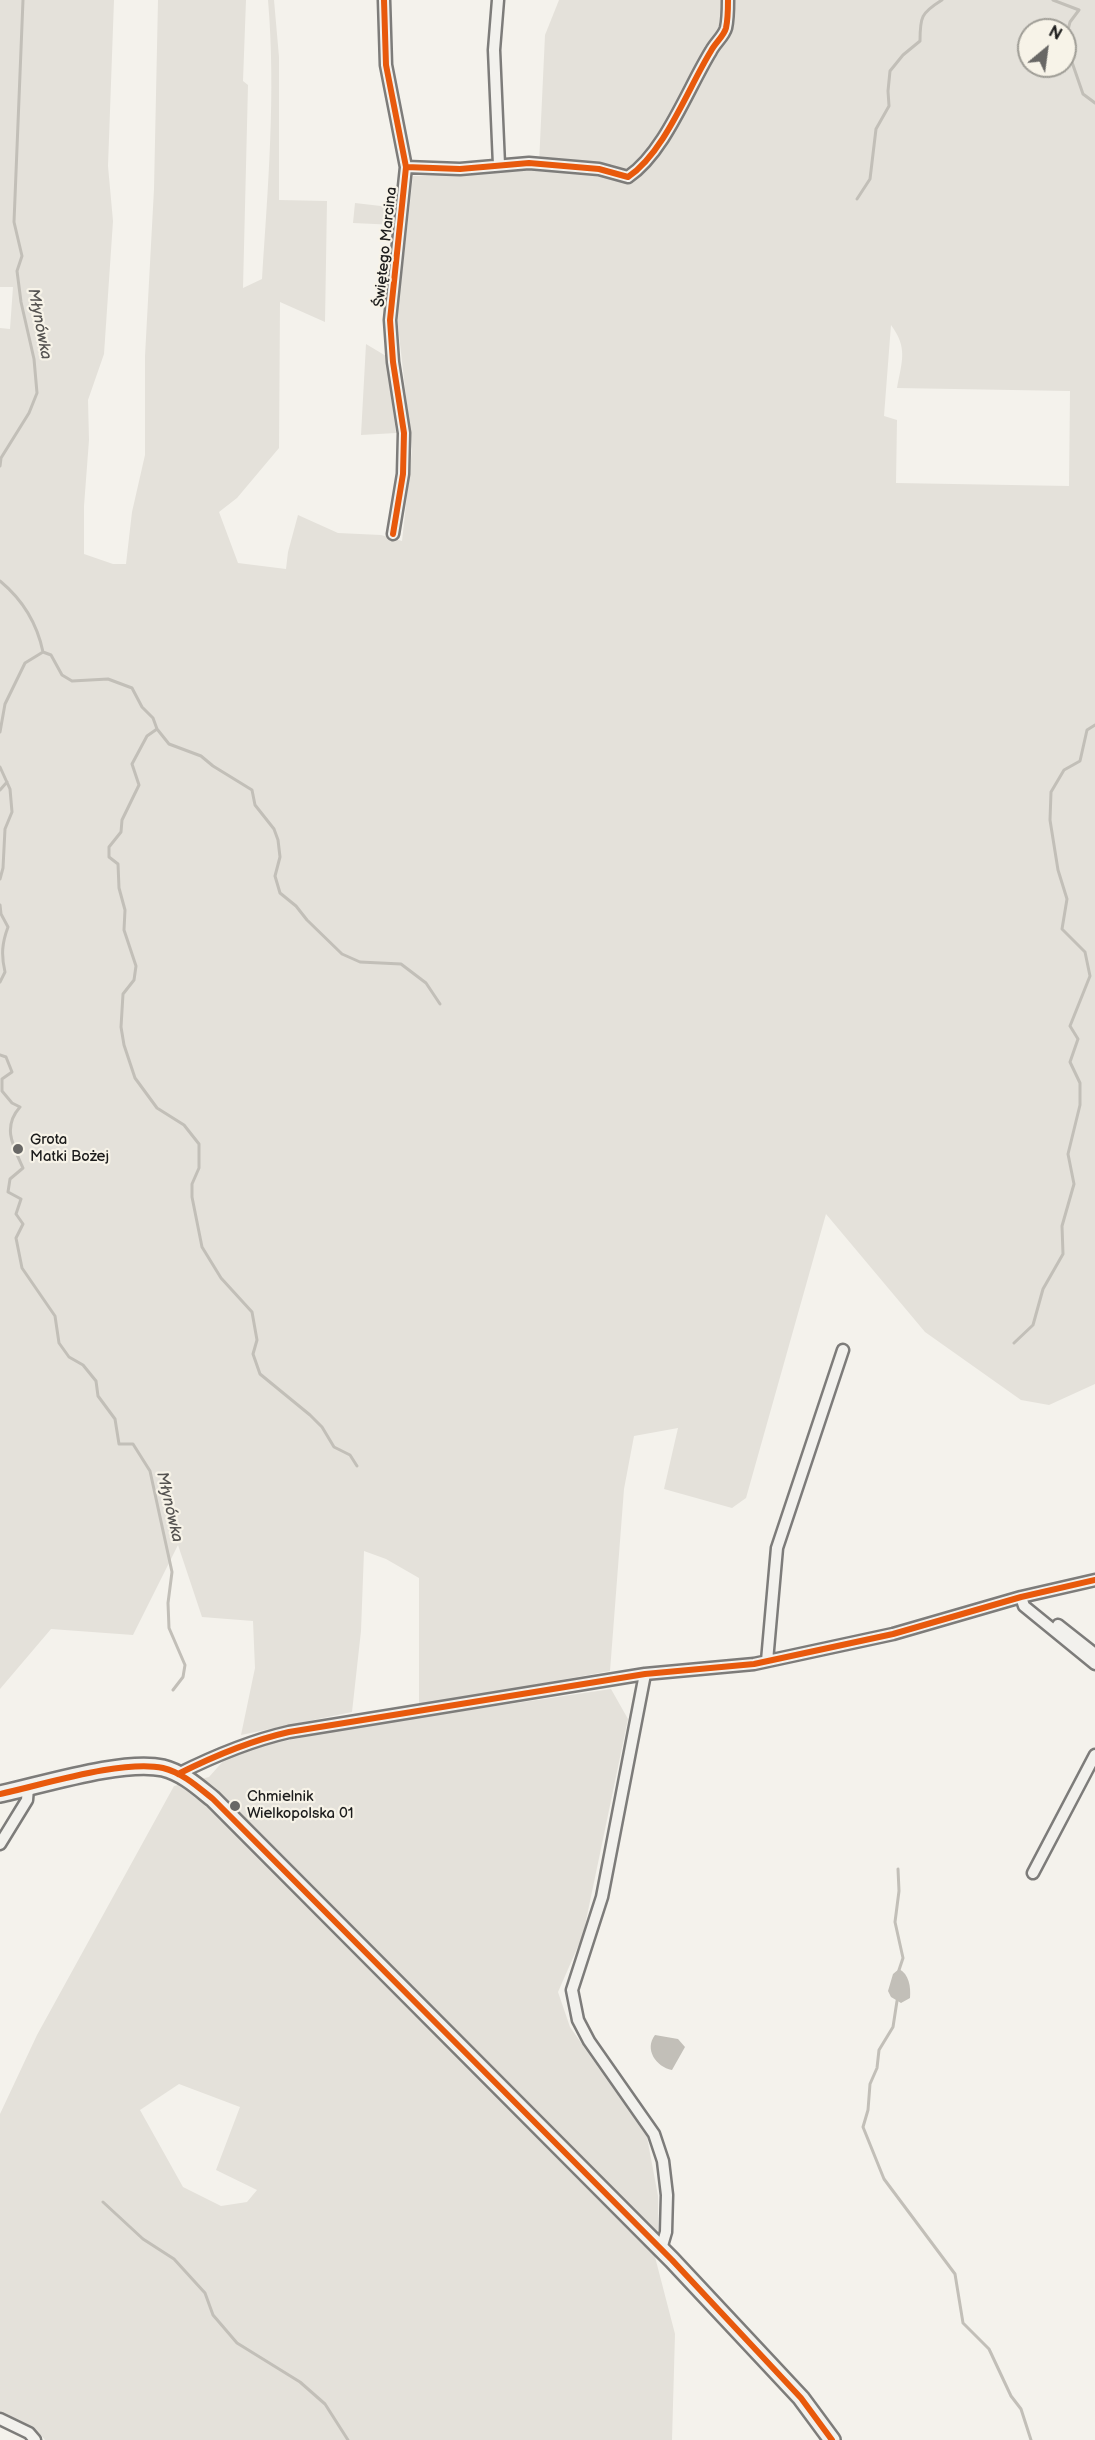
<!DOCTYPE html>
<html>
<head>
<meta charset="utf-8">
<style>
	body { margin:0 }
	#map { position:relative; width:1095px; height:2440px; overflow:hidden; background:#f4f2ec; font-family:"Balsamiq Sans",sans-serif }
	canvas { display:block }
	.north { position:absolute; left:1017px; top:18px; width:60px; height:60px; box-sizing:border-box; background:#f7f3e8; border:2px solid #9f9d96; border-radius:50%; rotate:29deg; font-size:16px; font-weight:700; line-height:24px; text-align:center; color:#1c1c1c }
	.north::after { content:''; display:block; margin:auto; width:21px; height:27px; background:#686765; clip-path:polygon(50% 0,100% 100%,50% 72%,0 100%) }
</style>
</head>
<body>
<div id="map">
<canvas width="1095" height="2440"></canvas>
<div class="north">N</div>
</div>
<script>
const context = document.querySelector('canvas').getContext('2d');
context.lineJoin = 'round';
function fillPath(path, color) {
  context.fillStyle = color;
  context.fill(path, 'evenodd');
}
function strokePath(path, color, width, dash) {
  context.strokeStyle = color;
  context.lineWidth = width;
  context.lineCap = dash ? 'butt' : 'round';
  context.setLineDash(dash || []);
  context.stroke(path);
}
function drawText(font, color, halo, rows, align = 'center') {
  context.font = font + ' "Balsamiq Sans",sans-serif';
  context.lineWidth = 4.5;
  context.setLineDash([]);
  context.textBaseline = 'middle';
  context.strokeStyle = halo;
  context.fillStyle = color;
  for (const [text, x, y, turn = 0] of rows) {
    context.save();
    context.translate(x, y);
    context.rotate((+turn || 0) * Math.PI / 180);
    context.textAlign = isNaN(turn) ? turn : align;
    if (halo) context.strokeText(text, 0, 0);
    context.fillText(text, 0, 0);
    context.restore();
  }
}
fillPath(new Path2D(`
	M0,0H114L108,166L113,221L104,354L88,400L89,440L84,506V554L113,564H126L132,512L145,455V356L154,189L158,0H246L243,81L248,85L243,288L262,279C268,186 276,93 268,0H274L279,57V200L327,201L325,322L280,302L279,448L237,498L219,512L238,563L286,569L288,552L298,515L338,533L381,535L402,541L412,450L397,317L413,176L482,174L539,164L545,35L559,0H1095V1384L1049,1405L1021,1400L925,1332L826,1214L746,1498L732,1508L664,1489L678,1428L634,1436L624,1489L610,1671L419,1706V1578L386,1559L364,1551L361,1631L352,1712L241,1735L255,1668L253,1621L202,1617L178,1545L133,1635L51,1629L0,1689V328L10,329L13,287H0ZM1029,30H1065V66H1029ZM891,325C908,348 902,361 897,388L1070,391L1069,486L896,483L897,420L884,416Z
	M355,203L398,208L396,225L353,223Z
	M366,344L386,356L396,433L361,435Z
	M611,1689L628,1719L583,1935L558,1992L570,2027L647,2137L658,2196V2229L654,2253L675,2334L672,2440H45L37,2431L0,2411V2114L37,2035L174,1786L209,1777L225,1759L259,1746L361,1726ZM179,2084L240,2107L216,2170L257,2190L247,2202L221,2206L183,2187L140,2110Z`), '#e4e1da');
fillPath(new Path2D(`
	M899,1969C909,1974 911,1987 910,1998L901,2003L891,1997L888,1991L893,1974Z
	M655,2035L678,2039L685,2047L672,2070C656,2067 644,2049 655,2035Z`), '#c2bfb8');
strokePath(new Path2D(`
	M1053,0L1079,10L1070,22L1065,42L1083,94L1095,103
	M857,199L870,179L876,129L889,106L888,91L890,71L903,55L920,41C920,17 921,13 942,0
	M0,466L1,458L29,413L37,393L34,359L21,302L17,271L22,256L14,222L23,0
	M0,581C23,600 37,623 43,652L25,663L5,704L0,732
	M43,652L51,655L62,675L72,681L108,679L132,688L142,707L153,718L157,729L147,736L132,764L139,785L122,820L121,832L109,847V857L118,864L119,888L125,910L124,930L136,966L134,980L123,994L121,1027L124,1045L135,1078L157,1108L184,1125L199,1144V1168L192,1184V1197L202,1247L221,1278L252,1312L257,1340L253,1354L260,1374L310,1415L322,1427L334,1447L350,1455L357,1466
	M157,729L169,744L201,756L213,766L252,790L255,805L274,829L278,840L280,857L275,876L280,893L296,906L307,920L342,954L360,962L401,964L426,983L440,1004
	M0,767L10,789L12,812L5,829L3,868L0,879
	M0,790L7,782
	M0,905L1,914L8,927C2,943 1,955 5,972L0,982
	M0,1055L6,1057L12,1072L2,1079V1091L12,1103L20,1107C2,1127 13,1146 23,1168L10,1179L8,1192L21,1199L16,1214L23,1224L16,1238L22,1268L55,1316L59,1343L69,1357L83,1365L96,1381L98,1396L115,1419L119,1444H133L150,1471L172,1572L168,1603L169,1628L185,1665L183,1677L173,1690
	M1014,1343L1033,1325L1043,1289L1063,1254L1062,1226L1074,1184L1068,1154L1080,1105V1083L1070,1062L1078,1039L1070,1026L1090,976L1085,952L1062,929L1067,899L1058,870L1050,820L1051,792L1064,770L1080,761L1087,730L1095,725
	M898,1869L899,1891L895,1922L903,1958L899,1970
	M897,2001L893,2027L879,2050L877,2068L870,2084L868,2110L863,2127L884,2179L955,2274L963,2323L989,2349L1011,2396L1021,2409L1031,2440
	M103,2202L143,2239L174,2259L205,2293L213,2315L237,2343L300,2382L325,2404L348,2440`), '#c2bfb8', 3);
const street = new Path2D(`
	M384,0L386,65L406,167L390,320L393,362L404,433L403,474L393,534
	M498,0L494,50L499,165
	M406,167L460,169L529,163L599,169L628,177C665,152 688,88 711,51C715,43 724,36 726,28C728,19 728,9 728,0
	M1021,1597L1024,1606L1095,1664
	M1058,1625L1095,1654
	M767,1661L777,1548L843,1350
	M645,1674L602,1897L572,1990L578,2020L589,2041L654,2134L663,2161L667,2195L666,2232L661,2249
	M178,1774C214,1756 249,1741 289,1732L645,1674L754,1664L893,1634L1021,1597L1095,1580
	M0,1844L27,1800L28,1788
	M1033,1873L1095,1755
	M0,2419L29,2433L35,2440`);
const secondary = new Path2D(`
	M0,1794C42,1785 124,1759 163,1768C183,1773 198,1787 213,1799L672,2260L801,2398L832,2440`);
strokePath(street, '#7d7c7a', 15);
strokePath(secondary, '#7d7c7a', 20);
strokePath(street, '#f2f1ed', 10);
strokePath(secondary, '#f2f1ed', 15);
strokePath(new Path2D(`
	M384,0L386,65L406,167L390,320L393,362L404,433L403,474L393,534
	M406,167L460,169L529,163L599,169L628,177C665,152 688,88 711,51C715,43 724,36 726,28C728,19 728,9 728,0
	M178,1774C214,1756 249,1741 289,1732L645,1674L754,1664L893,1634L1021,1597L1095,1580
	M0,1794C42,1785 124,1759 163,1768C183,1773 198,1787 213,1799L672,2260L801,2398L832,2440`), '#e8590c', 6);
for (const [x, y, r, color] of [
	[18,1149,6,"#686765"],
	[235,1806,6,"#686765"]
]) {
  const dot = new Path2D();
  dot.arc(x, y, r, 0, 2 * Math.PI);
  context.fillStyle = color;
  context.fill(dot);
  strokePath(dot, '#f7f3e8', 2);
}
drawText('15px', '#1c1c1c', '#f7f3e8', [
	["Świętego Marcina",386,247,-84]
]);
drawText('15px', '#1c1c1c', '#f7f3e8', [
	["Grota",30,1140],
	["Matki Bożej",30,1157],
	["Chmielnik",247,1797],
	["Wielkopolska 01",247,1814]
], 'left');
drawText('italic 16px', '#565452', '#f7f3e8', [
	["Młynówka",39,324,79],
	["Młynówka",169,1507,77]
]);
</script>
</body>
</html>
